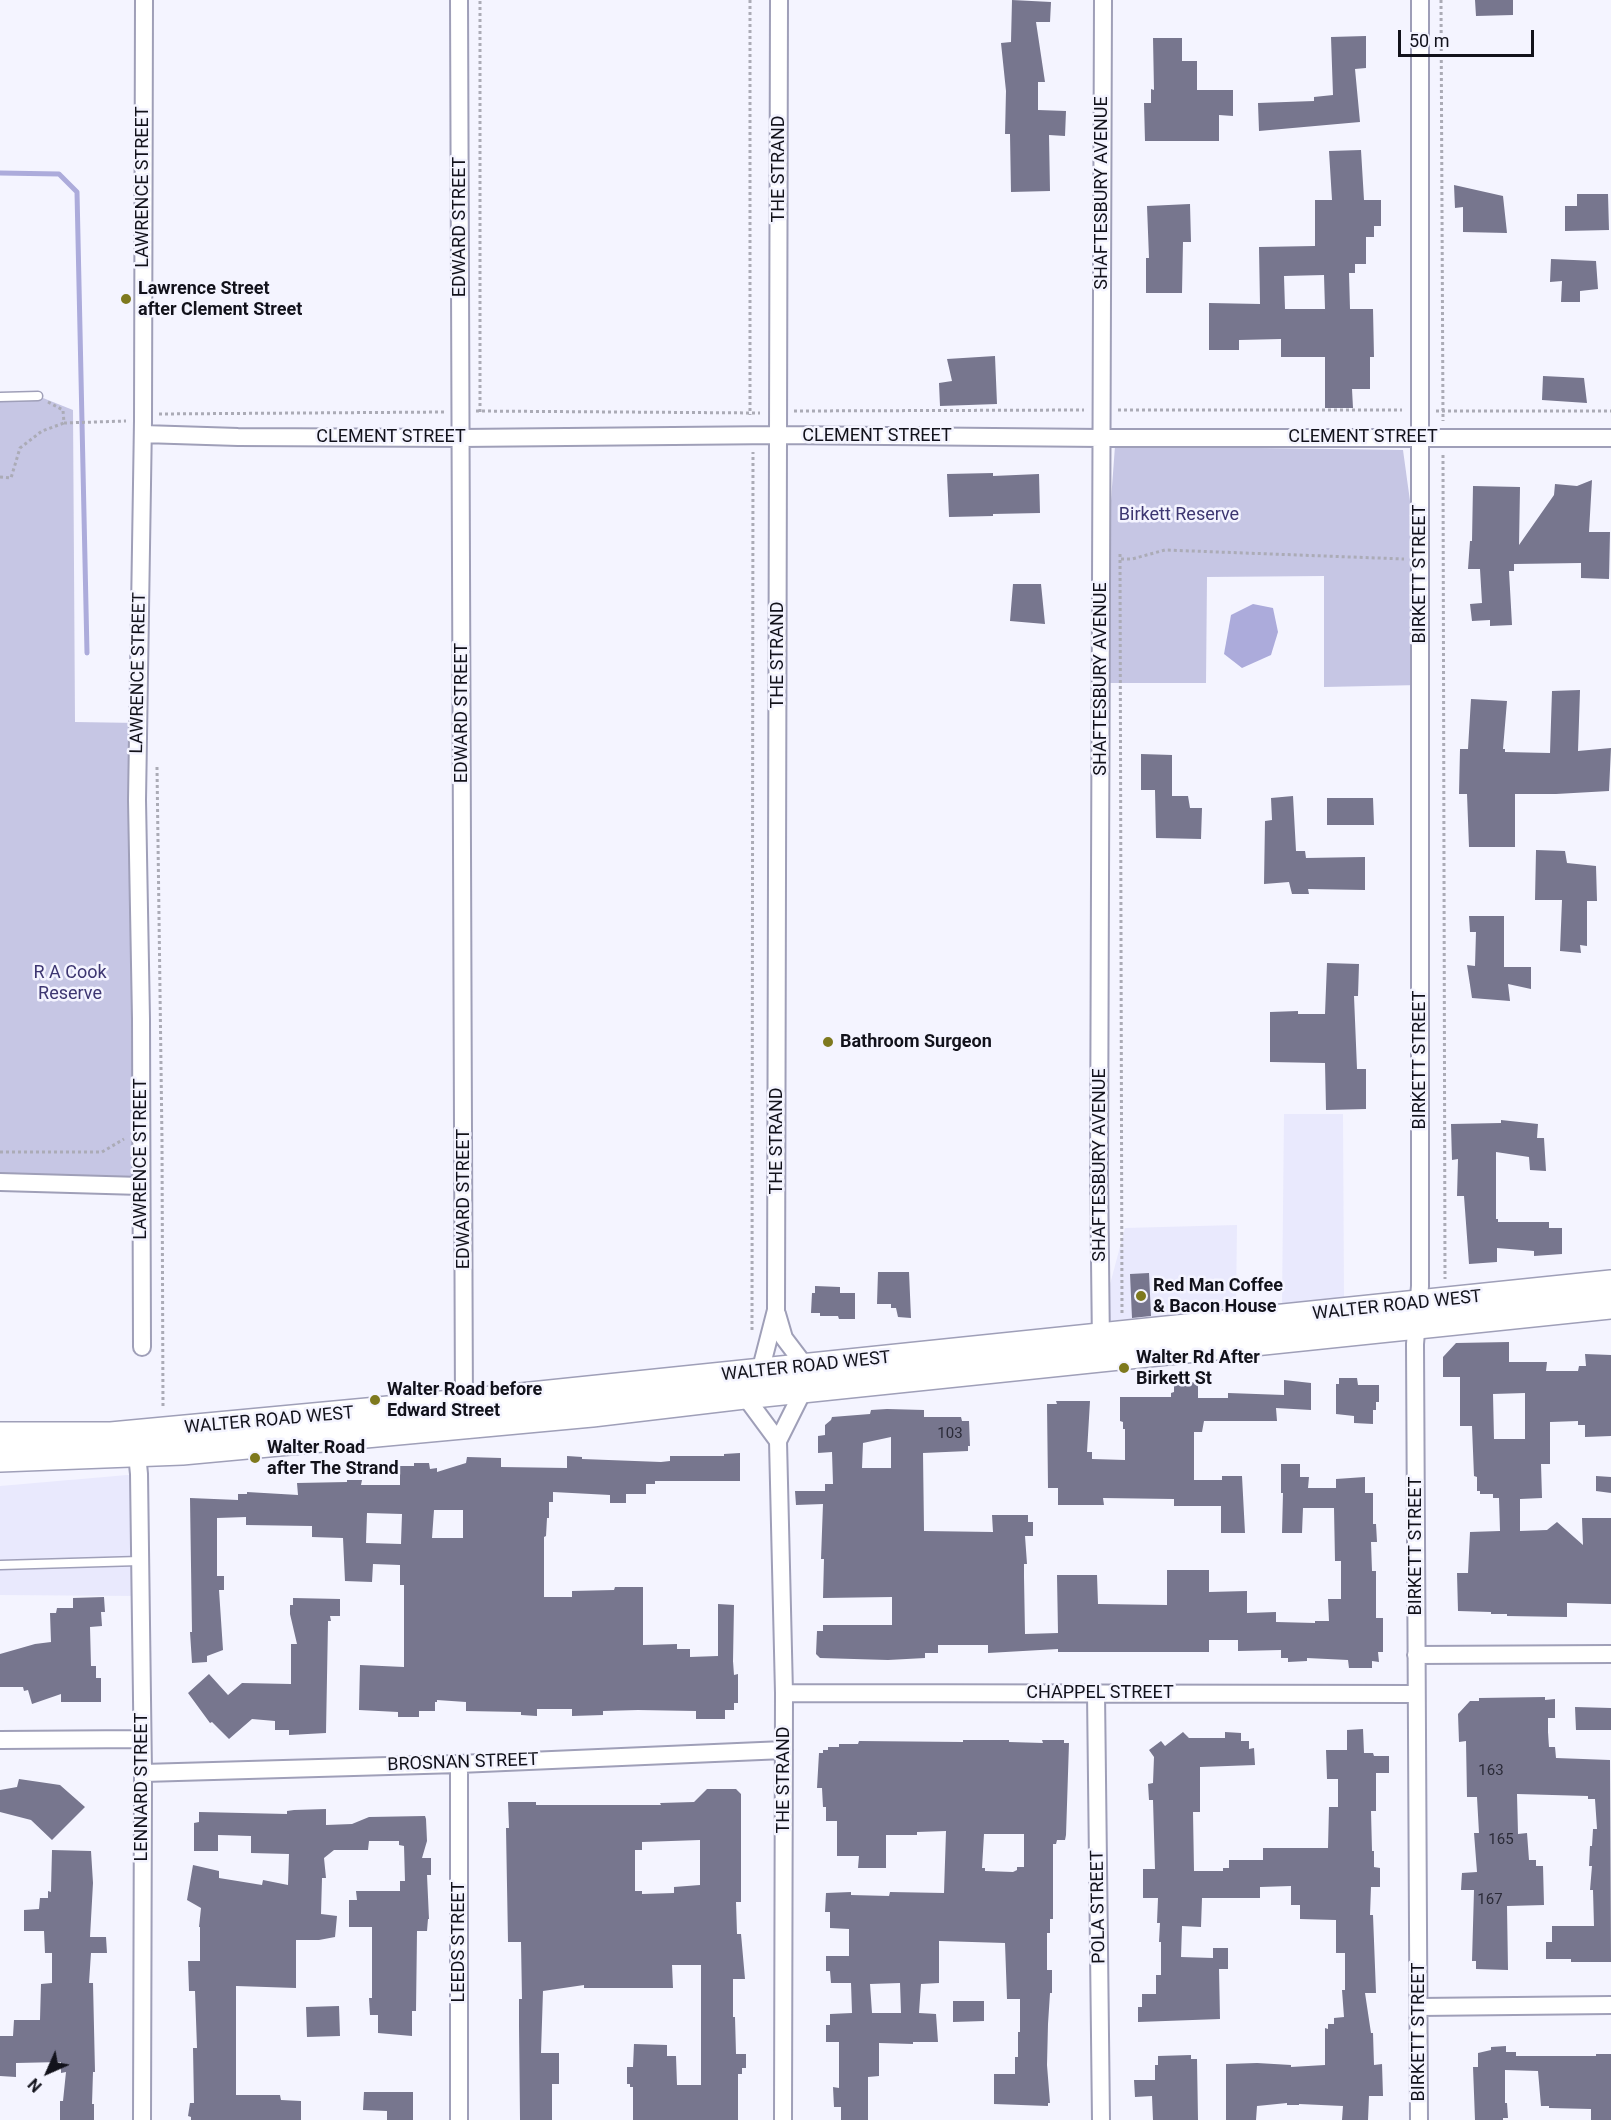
<!DOCTYPE html>
<html>
<head>
<meta charset="utf-8">
<style>
	body { margin:0 }
	#map { position:relative; width:1611px; height:2120px; overflow:hidden; background:#f4f4ff; font-family:Roboto,sans-serif }
	canvas { display:block }
	.north { position:absolute; left:18px; top:2042px; width:60px; height:60px; -webkit-text-stroke:4px #f4f4ff; paint-order:stroke; rotate:225deg; font-size:16px; font-weight:700; line-height:24px; text-align:center; color:#12121b }
	.north::after { content:''; display:block; margin:auto; width:21px; height:27px; background:#12121b; clip-path:polygon(50% 0,100% 100%,50% 72%,0 100%) }
	.scale { position:absolute; left:1398px; top:30px; width:136px; height:27px; box-sizing:border-box; border:3px solid #12121b; border-top:0; padding-left:8px; font-size:18px; line-height:21px; white-space:nowrap; color:#12121b; -webkit-text-stroke:4px #f4f4ff; paint-order:stroke }
</style>
</head>
<body>
<div id="map">
<canvas width="1611" height="2120"></canvas>
<div class="north">N</div>
<div class="scale">50 m</div>
</div>
<script>
const context = document.querySelector('canvas').getContext('2d');
context.lineJoin = 'round';
function fillPath(path, color) {
  context.fillStyle = color;
  context.fill(path, 'evenodd');
}
function strokePath(path, color, width, dash) {
  context.strokeStyle = color;
  context.lineWidth = width;
  context.lineCap = dash ? 'butt' : 'round';
  context.setLineDash(dash || []);
  context.stroke(path);
}
function drawText(font, color, halo, rows, align = 'center') {
  context.font = font + ' Roboto,sans-serif';
  context.lineWidth = 5;
  context.setLineDash([]);
  context.textBaseline = 'middle';
  context.strokeStyle = halo;
  context.fillStyle = color;
  for (const [text, x, y, turn = 0] of rows) {
    context.save();
    context.translate(x, y);
    context.rotate((+turn || 0) * Math.PI / 180);
    context.textAlign = isNaN(turn) ? turn : align;
    if (halo) context.strokeText(text, 0, 0);
    context.fillText(text, 0, 0);
    context.restore();
  }
}
fillPath(new Path2D(`
	M1284,1114H1343L1344,1297L1282,1305Z
	M1237,1225L1236,1307L1100,1322L1125,1228Z
	M139,1474L140,1596L0,1595V1486Z`), '#e9e9fd');
fillPath(new Path2D(`
	M38,396L73,410L75,722L139,723L141,1186L0,1182V397Z
	M1115,446L1403,450L1420,574V685L1324,687V576L1207,577L1206,683H1101V636Z`), '#c6c6e4');
fillPath(new Path2D(`
	M1253,604L1273,608L1278,632L1271,655L1242,668L1224,654L1231,615Z`), '#acabdb');
strokePath(new Path2D(`
	M0,173L59,174L77,192L87,653`), '#acabdb', 5);
fillPath(new Path2D(`
	M1012,0L1051,2L1050,22H1036L1045,82H1038V110L1066,111L1065,136L1049,135L1050,191L1011,192L1010,134H1005L1006,91L1001,43L1011,42Z
	M1475,0H1513V15L1476,16Z
	M1366,36V68L1355,69L1360,122L1259,131L1258,103L1314,101V97L1333,95L1331,37Z
	M1153,38H1182V61H1197V90H1233V116L1219,115V141H1145L1144,103H1151V89L1154,90Z
	M1361,150L1364,200H1381V226H1374V237H1366V264H1355V273H1349L1350,309H1373L1374,357H1370V389H1352L1353,408H1325V357H1281V339L1239,340V350H1209V303L1260,304L1259,247L1315,246V200H1332L1329,151ZM1324,275L1325,309H1285L1284,276Z
	M1454,185L1503,196L1507,233L1463,232V207L1455,208Z
	M1577,194H1608L1609,230L1565,231V206H1577Z
	M1190,204L1191,242H1183L1182,293H1146V258H1149L1147,206Z
	M1551,259L1596,261L1598,289L1580,291V302H1561L1562,281L1550,282Z
	M995,356L997,404L940,406L939,383L952,381L947,359Z
	M1543,376L1584,378L1587,403L1542,400Z
	M993,473V476L1039,474L1040,513L993,514V516L949,517L947,474Z
	M1592,480L1589,532H1610L1609,579L1581,578V563L1514,564V571H1509L1512,625L1490,626V620L1472,621L1470,604L1482,603L1480,569H1468L1470,541H1472L1473,486L1520,487L1519,545L1554,495L1555,484L1577,486Z
	M1013,584H1041L1045,624L1010,621Z
	M1580,690L1578,751L1611,748L1609,791L1556,794H1515V847H1469L1467,794H1459L1460,749H1468L1471,699L1507,701L1503,749H1505V752L1550,753L1552,691Z
	M1141,754L1172,755V796H1188L1190,808H1202L1201,839L1156,838L1155,790H1141Z
	M1293,796L1296,851H1305L1306,858L1365,857V890L1308,889L1309,894H1292L1289,882L1264,884L1265,821L1272,820L1271,798Z
	M1327,798H1373L1374,825H1327Z
	M1536,850L1565,851L1567,863L1596,866L1597,901H1587V946L1580,945L1581,953L1560,951L1562,900H1535Z
	M1469,916H1504V967H1531V989L1508,984L1510,1001L1472,998L1467,965L1475,966L1476,932H1470Z
	M1327,963L1359,964L1358,996H1354L1357,1069H1366V1109L1326,1110L1325,1063L1270,1062V1012L1298,1011V1014H1325Z
	M1501,1120L1538,1124L1537,1138H1544L1546,1171L1530,1170L1529,1157L1496,1152V1219H1498V1222H1549V1228H1562V1254L1534,1256V1251L1497,1248V1262L1469,1264L1464,1196H1457L1458,1159L1452,1160L1451,1124L1501,1123Z
	M878,1272H909L911,1318L898,1317L896,1308H891V1304H877Z
	M1149,1273L1151,1316L1132,1318L1130,1274Z
	M815,1286L840,1287V1293H855V1319H839L838,1316H820V1313H811L812,1293H815Z
	M1509,1342V1362H1547L1546,1371H1578L1579,1366H1586L1585,1354L1611,1355V1436L1585,1437V1425H1578V1421L1550,1422V1464H1541L1542,1498L1520,1499V1531L1547,1530L1557,1522L1583,1545L1582,1518H1611V1604L1567,1603V1617L1507,1616V1614H1491V1612L1458,1611L1457,1573H1468L1470,1532L1500,1531L1499,1498H1493V1494H1480V1491H1477V1477L1474,1476L1472,1426H1460V1377H1443V1357L1456,1343ZM1525,1393V1439H1494L1493,1394Z
	M1339,1378H1357L1358,1385H1379V1402H1376V1410H1373V1424L1354,1423V1416L1336,1414V1384H1339Z
	M1284,1380L1311,1383V1410L1276,1408L1277,1421H1204L1202,1432H1194V1480H1222V1476H1242L1245,1533H1221V1506H1174V1499L1103,1498L1104,1505H1058V1488H1048L1047,1404H1057L1056,1401H1090L1087,1452H1092V1459L1125,1460V1429H1123V1422L1120,1421V1397H1171V1393L1174,1392V1383L1198,1382V1398H1228V1393L1284,1395Z
	M887,1409L924,1410V1417H961L962,1421H969L970,1446H968V1451L923,1453L924,1531L993,1532L992,1515H1028V1522H1033V1536H1025L1027,1564H1024V1577L1025,1634L1058,1633L1057,1575H1097L1098,1604L1167,1605V1570H1209V1592L1247,1591V1613L1276,1612V1622L1315,1623V1621H1329L1328,1599H1341V1561H1335L1334,1508H1303L1302,1533H1282L1283,1493H1281V1464H1300V1477H1309L1308,1488H1336V1479L1365,1477V1493H1373V1524H1376L1377,1542H1371L1372,1571H1376V1618H1383V1652H1378L1379,1662L1372,1661V1668H1349L1348,1660L1307,1658V1661L1288,1662V1658H1281V1650L1238,1651V1640H1209V1652H1058V1649L988,1653V1645H938V1653H925V1658L888,1660L820,1658L816,1654L817,1631H823V1625H892V1597L823,1598L824,1559H821L823,1504L796,1505L795,1491H825V1484H833L832,1452L818,1453V1436L825,1435V1425L831,1420L832,1417L870,1414L871,1410ZM891,1437V1468H862L863,1443Z
	M740,1453V1481H655V1484H646V1494H626V1503H610V1495L553,1492V1502H549V1518H547L546,1536L544,1537V1597H572V1591L614,1590L615,1587H643V1645L677,1644V1649H690V1657L718,1656V1604L734,1605L733,1661L734,1675L738,1674V1703H734V1710H725V1719H696V1711L638,1710L603,1711V1715L572,1716V1709H537V1716L521,1715V1712L466,1711V1702L437,1700V1702H435V1711H419V1717H398V1712L359,1710L360,1665L404,1667V1585H400V1565L373,1564L372,1582L345,1581L343,1538L312,1537V1526L246,1525V1517L217,1518V1576H224V1590H219L223,1650L207,1656V1662L192,1663L190,1632H192L190,1498L238,1500V1494H247V1492L298,1495L297,1483L347,1482V1480H362L361,1485H400V1466H414V1463H429L430,1469L437,1468V1472L466,1463L467,1457L501,1458V1467L567,1468V1456L582,1457V1459L661,1462L670,1461V1456H724V1454ZM434,1510H463V1538H432ZM367,1513L402,1514L401,1544L366,1543Z
	M1596,1476L1611,1477V1493L1596,1491Z
	M104,1597L105,1612H101L102,1626L90,1627L91,1666H96V1678H101V1702H61V1694L32,1704L28,1690L24,1691L23,1687H0V1654L35,1644L51,1642L50,1613H56L57,1608H73V1598Z
	M293,1598L340,1599V1616H330L331,1621H328L326,1733L289,1735V1730H275V1721L252,1719L229,1739L212,1722L210,1723L188,1693L209,1674L228,1695L242,1683L291,1684V1644H297L290,1614V1605H293Z
	M1545,1697V1700L1555,1699V1718H1548V1732L1549,1747H1555L1556,1758L1610,1760L1611,1962H1571V1959H1546V1942H1552V1926H1594L1593,1890H1590L1592,1866H1589L1590,1846H1592L1593,1829H1597L1595,1799H1588V1796L1517,1794L1518,1834L1527,1833L1529,1860H1536V1866H1543L1544,1905L1507,1906L1508,1970L1476,1969V1961H1472L1474,1890H1461L1462,1873L1477,1872L1474,1833H1479L1477,1797H1467L1466,1741L1459,1742L1458,1714L1470,1701H1479V1698Z
	M1575,1707L1611,1708V1730H1576Z
	M1363,1729L1364,1753H1373L1374,1756H1389V1773H1376V1811H1371L1372,1851H1374V1867L1380,1868V1887H1371L1370,1915H1373L1376,1993H1365L1371,2033H1373L1374,2065L1382,2064L1383,2096H1369L1368,2120H1342L1343,2106L1299,2104V2105H1287V2103L1257,2106L1256,2120H1226V2064L1257,2063L1291,2065V2067L1325,2065V2028L1328,2029V2024H1334V2018L1344,2017L1342,1990H1345V1953H1336V1920L1300,1919V1905H1291V1886L1260,1887V1898H1202L1201,1927L1182,1926L1181,1957L1213,1958V1948H1228V1969H1219L1220,2019L1138,2022V2007H1142V1994H1156V1975H1161V1942H1159L1160,1923H1157L1158,1898H1143V1869H1155L1153,1800H1149L1148,1784L1153,1783L1154,1757L1149,1750L1161,1741L1165,1746L1183,1732L1189,1738H1225V1732L1241,1733V1741H1249V1749L1254,1748L1255,1765L1200,1767V1812H1193L1194,1871H1223V1868H1229V1860H1263V1848H1328L1329,1807H1338V1779H1327L1326,1750H1347V1730Z
	M963,1740H1009V1742L1043,1743L1042,1740H1064V1743H1069L1066,1835L1065,1840H1057L1056,1844H1053V1919H1050V1933H1047V1970H1052V1993H1050L1048,2024L1047,2065L1050,2103H1048V2106L994,2104V2074H1015V2057H1018V2032H1020V1999H1007L1005,1943L939,1941V1983L921,1984L919,2013L936,2014L938,2042H913V2044L879,2043V2076L868,2077V2120H841V2107H834L833,2087L839,2088V2042H826V2025H830V2014L852,2013L851,1983H831L830,1971H826V1956H849V1929L830,1928V1912H825L826,1893L851,1892V1895L889,1896L890,1892L944,1893L946,1831L917,1832V1835H886V1868H858L859,1856H837V1821H826V1807H823L822,1788H817L819,1753H823V1750H828V1747H839V1744H858L859,1741L963,1742ZM984,1834H1024V1867H1017V1870L1013,1872L985,1871V1868H982ZM900,1983L901,2013H872L870,1984Z
	M19,1779L60,1785L85,1807L52,1840L31,1820L0,1812V1790L17,1787Z
	M707,1789H736L741,1794V1902H736L737,1934H741L745,1979H733V2017H735L736,2054H746V2068H742V2074H738V2120H633V2087H630V2084H627V2067H633L634,2044L667,2045V2056H676L677,2085H701V1965H672L673,1988H584V1985L543,1991L541,2053H559V2084H552V2120H520L519,2026V1999H522L521,1942H508L506,1828H509L508,1802H536V1805H661L660,1803L694,1802ZM700,1840V1885L674,1887V1893L642,1894V1891H635V1850H642V1842Z
	M326,1809V1825L352,1824L369,1817L425,1816L426,1819L427,1841L422,1858H431V1875H427L429,1919H428L427,1931H417L416,2011H412V2036L378,2033V2015H370L369,1998H372V1927H349V1900H357L356,1891H400V1881H405L404,1846L399,1845V1841H369L368,1850H334L324,1858L326,1878H322L321,1914L337,1916L335,1937L319,1940H296V1988L236,1986V2095H280L281,2100L301,2101V2120H191V2117L188,2116L190,2103H194L193,2048H197L195,1991H189L188,1961H200V1927H199L201,1908L187,1900L193,1865L219,1871V1878L262,1885L263,1880L288,1885L289,1854L251,1853V1836L218,1835V1851H194V1823L199,1822V1812L287,1814V1811L294,1810Z
	M52,1850L91,1851L93,1883L90,1937H106L107,1953H91L89,1983H93L95,2072H93L92,2104H94V2120H60V2101H63L66,2072L61,2073V2062L16,2063V2077L0,2076V2036H13L14,2020H40L41,1984L52,1983V1953H45L44,1931H24V1910L39,1909L40,1898H48V1891L51,1892Z
	M953,2001H984V2021L953,2022Z
	M339,2006L340,2036L307,2037L306,2007Z
	M1506,2046V2052H1516V2056H1596V2054H1611V2120H1591V2109L1549,2108V2106H1541L1538,2071L1505,2070V2103H1507L1508,2118H1503V2120H1475L1473,2067H1478V2053L1491,2050V2047Z
	M1191,2055V2059H1197L1198,2120H1153L1152,2096L1135,2097L1134,2080H1155V2065H1158V2056Z
	M364,2092H413V2120H387V2111L363,2110Z`), '#77768e');
const service = new Path2D(`
	M0,397L38,396
	M0,1565L139,1561`);
const minor = new Path2D(`
	M459,0L464,1412
	M143,434L238,437L461,438L779,435L1101,438H1611
	M0,1182L141,1186
	M777,1314L784,1338L806,1367
	M1101,1346L1099,1174L1103,0
	M142,1347L141,1019L137,800L143,421L144,0
	M760,1372L776,1310L779,0
	M744,1395L778,1441
	M137,1454L139,1474L143,1773L142,2120
	M1416,1655L1611,1654
	M784,1693L1416,1694
	M1096,1693L1101,2120
	M0,1740L142,1739
	M143,1773L459,1764L784,1750
	M1419,2007L1611,2005
	M459,2120V1764
	M783,2120L784,1693L778,1441L804,1389
	M1419,2120L1415,1344L1420,1286V0`);
const primary = new Path2D(`
	M0,1436H111L463,1403L1611,1284
	M0,1458L182,1451L592,1413L744,1395L1611,1305`);
strokePath(service, '#9f9fb8', 11);
strokePath(minor, '#9f9fb8', 20);
strokePath(primary, '#9f9fb8', 30);
strokePath(new Path2D(`
	M750,0V415
	M1441,0L1443,421
	M48,402L63,410L64,423L126,421
	M1118,410H1402
	M476,411L760,413
	M794,411L1084,410
	M1436,411H1611
	M480,412V0
	M159,414L445,412
	M1443,455L1445,1279
	M0,477L11,478L20,448L42,431L64,423
	M1120,554L1122,1313
	M1121,559H1132L1165,550L1404,559
	M157,767L162,1140L163,1408
	M0,1152H102L124,1139
	M752,1330L753,452`), '#ababb6', 3, [3, 3]);
strokePath(service, '#fff', 8);
strokePath(minor, '#fff', 16);
strokePath(primary, '#fff', 27);
for (const [x, y, r, color] of [
	[126,299,6,"#7e791e"],
	[828,1042,6,"#7e791e"],
	[1141,1296,6,"#7e791e"],
	[1124,1368,6,"#7e791e"],
	[375,1400,6,"#7e791e"],
	[255,1458,6,"#7e791e"]
]) {
  const dot = new Path2D();
  dot.arc(x, y, r, 0, 2 * Math.PI);
  context.fillStyle = color;
  context.fill(dot);
  strokePath(dot, '#f4f4ff', 2);
}
drawText('15px', '#2b2b38', null, [
	["103",950,1434],
	["163",1491,1771],
	["165",1501,1840],
	["167",1490,1900]
]);
drawText('18px', '#12121b', '#f4f4ff', [
	["THE STRAND",779,169,-90],
	["LAWRENCE STREET",143,187,-90],
	["SHAFTESBURY AVENUE",1102,193,-90],
	["EDWARD STREET",460,227,-90],
	["CLEMENT STREET",877,436],
	["CLEMENT STREET",391,437],
	["CLEMENT STREET",1363,437],
	["BIRKETT STREET",1420,574,-90],
	["THE STRAND",778,655,-90],
	["LAWRENCE STREET",139,673,-89],
	["SHAFTESBURY AVENUE",1101,679,-90],
	["EDWARD STREET",462,713,-90],
	["BIRKETT STREET",1420,1060,-90],
	["THE STRAND",777,1141,-90],
	["LAWRENCE STREET",141,1159,-90],
	["SHAFTESBURY AVENUE",1100,1165,-90],
	["EDWARD STREET",464,1199,-90],
	["WALTER ROAD WEST",1397,1306,-6],
	["WALTER ROAD WEST",806,1367,-6],
	["WALTER ROAD WEST",269,1421,-5],
	["BIRKETT STREET",1416,1546,-90],
	["CHAPPEL STREET",1100,1693],
	["BROSNAN STREET",463,1763,-2],
	["THE STRAND",784,1780,-90],
	["LENNARD STREET",142,1787,-90],
	["POLA STREET",1099,1907,-91],
	["LEEDS STREET",459,1942,-90],
	["BIRKETT STREET",1419,2032,-90]
]);
drawText('bold 18px', '#12121b', '#f4f4ff', [
	["Lawrence Street",138,289],
	["after Clement Street",138,310],
	["Bathroom Surgeon",840,1042],
	["Red Man Coffee",1153,1286],
	["& Bacon House",1153,1307],
	["Walter Rd After",1136,1358],
	["Birkett St",1136,1379],
	["Walter Road before",387,1390],
	["Edward Street",387,1411],
	["Walter Road",267,1448],
	["after The Strand",267,1469]
], 'left');
drawText('18px', '#3d3671', '#f4f4ff', [
	["Birkett Reserve",1179,515],
	["R A Cook",70,973],
	["Reserve",70,994]
]);
</script>
</body>
</html>
